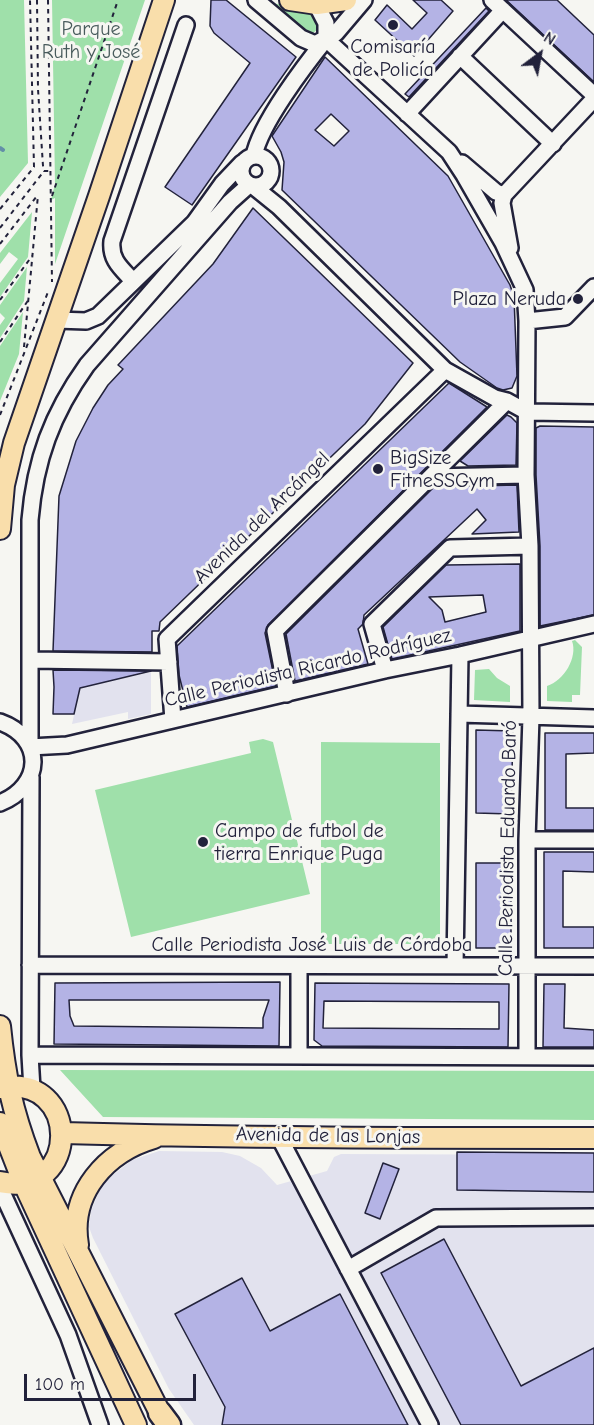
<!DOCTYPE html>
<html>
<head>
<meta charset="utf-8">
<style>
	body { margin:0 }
	#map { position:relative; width:594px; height:1425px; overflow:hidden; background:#f6f6f2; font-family:"Comic Neue",sans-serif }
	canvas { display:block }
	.north { position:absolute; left:510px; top:24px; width:60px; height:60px; -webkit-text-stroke:4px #f6f6f2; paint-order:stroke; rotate:32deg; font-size:16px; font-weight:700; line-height:24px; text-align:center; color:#22223b }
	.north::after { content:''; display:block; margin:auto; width:21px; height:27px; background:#22223b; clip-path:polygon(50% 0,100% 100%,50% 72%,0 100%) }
	.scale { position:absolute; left:24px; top:1374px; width:172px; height:27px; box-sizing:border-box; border:3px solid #22223b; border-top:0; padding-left:8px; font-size:18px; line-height:21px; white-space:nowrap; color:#22223b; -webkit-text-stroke:4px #f6f6f2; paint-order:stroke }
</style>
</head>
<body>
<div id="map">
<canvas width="594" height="1425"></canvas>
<div class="north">N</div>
<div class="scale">100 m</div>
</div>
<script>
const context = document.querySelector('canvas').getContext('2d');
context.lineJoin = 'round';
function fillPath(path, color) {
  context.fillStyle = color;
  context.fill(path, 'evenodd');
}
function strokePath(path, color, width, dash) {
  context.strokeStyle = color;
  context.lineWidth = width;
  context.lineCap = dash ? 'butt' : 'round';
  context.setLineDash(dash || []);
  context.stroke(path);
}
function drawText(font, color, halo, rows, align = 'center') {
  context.font = font + ' "Comic Neue",sans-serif';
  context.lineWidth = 6;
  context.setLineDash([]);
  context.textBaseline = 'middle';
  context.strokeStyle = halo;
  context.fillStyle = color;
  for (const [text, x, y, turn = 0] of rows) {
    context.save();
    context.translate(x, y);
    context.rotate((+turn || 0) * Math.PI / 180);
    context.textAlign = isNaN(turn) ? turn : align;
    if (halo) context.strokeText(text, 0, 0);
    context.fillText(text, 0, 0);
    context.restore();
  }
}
fillPath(new Path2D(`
	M151,672V714L128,719V712L72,724L80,688Z
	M159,1151L222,1152L240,1156L261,1168L277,1185L327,1171L334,1157L341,1154L594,1155V1425H194L169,1389L93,1238L89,1227L91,1211L99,1191L109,1178L132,1160Z`), '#e2e2ee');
fillPath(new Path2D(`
	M0,0H24L28,163L0,197Z
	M52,0H145L55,264V198L51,200L55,184Z
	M269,2L312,12L319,22L318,29L312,34L305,33Z
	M32,212L28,257L0,297V283L18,259L9,252L0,264V253Z
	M27,267L24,301L0,338V325L5,318L0,313V305Z
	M23,312L19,354L0,401V346Z
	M575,640L582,647L580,695H572V702L547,701V686C564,681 578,657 572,641Z
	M489,669L497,678L510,686V702L474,700L475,670Z
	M263,739L273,742L310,894L131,937L95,790L251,753L249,742Z
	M321,742L440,743V944H321Z
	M60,1070L594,1071V1120L103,1117Z`), '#9fe0aa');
strokePath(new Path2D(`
	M0,148L3,150`), '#638fa8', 4);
const building = new Path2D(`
	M211,0H226L296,57L192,205L165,187L250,63L214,33L210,26Z
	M413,0H441L453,11L414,56L375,20L387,5L412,29L427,13Z
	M506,0H557L594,35V82Z
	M486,8L489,11L409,97L405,94Z
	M325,57L448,176L510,285L514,297L517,376L512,388L503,390L497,388L460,362L282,190L284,162L281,152L272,136ZM331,114L349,131L334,146L315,130Z
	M253,208L413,363L365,424L160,622L159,631H152V652L53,651L59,496L76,441L93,408L108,385L123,369L118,365L213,264Z
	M449,383L487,407L268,625L265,633L276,686L187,707L179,675L177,646Z
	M507,415L511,417L517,423L516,465L468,466L460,461Z
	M540,426L594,427V615L540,626V546L536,475V428Z
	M517,485L519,532L472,534L486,520L477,509L364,615L363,624L358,629L368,664L295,681L286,634L434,487Z
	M520,564V631L392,659L383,627L446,565ZM483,595L486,612L445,622L442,610L429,597Z
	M53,670L151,671L80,688L74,714H53L54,687Z
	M476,730L513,731L511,814L476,813Z
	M545,733H594V753L566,754V808H594V830H545Z
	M544,852H594V872L563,871V927H594V948H544Z
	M476,863H511V948H476Z
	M280,982L279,1046L54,1044L55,983ZM69,1000H269L263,1018V1028L74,1026L70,1016Z
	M315,983L509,984L508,1047L322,1046L314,1040ZM324,1001L499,1002V1029L323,1028Z
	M544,984H565L564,1028L594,1030V1047H543Z
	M457,1152L594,1153V1192L457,1190Z
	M383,1163L399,1169L380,1219L365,1213Z
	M444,1239L521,1386L594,1348V1425H461L381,1273Z
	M242,1278L270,1331L340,1294L408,1425H222L225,1407L175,1314Z`);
fillPath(building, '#b4b3e5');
strokePath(building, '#22223b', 1.5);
const minor = new Path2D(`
	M256,0L301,38L315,44L336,33L364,0
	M314,0L326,23V39
	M492,0L594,95
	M326,39L449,152L464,175L503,243L525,290L527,321L526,475L530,546L531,717L527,840V1056
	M460,56L553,144
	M407,114L503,10
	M241 171a15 15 0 1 1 30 0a15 15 0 1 1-30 0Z
	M254,156C260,124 305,65 326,39
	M462,163L496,192L504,195
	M253,186L279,207L445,370L495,398L507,401L527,412L594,413
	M504,195L594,99
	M504,195L502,203L510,248
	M133,281C121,268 110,260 112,241L186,25
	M56,320L86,321L98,316L194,223L222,184L242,163
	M527,321L565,317L594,287
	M431,477L526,475
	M31,660L169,662
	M385,670L372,624L450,548L530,546
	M287,694L275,631L507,401
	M459,714L594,718
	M173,720L167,639L445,370
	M0,722C45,738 43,786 0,803
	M30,747V520C35,460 52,414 87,365L230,202L249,185
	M30,747L67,745L385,670L460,655L594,624
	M31,777L30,1055L32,1089
	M527,840H594
	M30,965L594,966
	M455,966L460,655
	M299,967V1055
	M30,1055L594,1057
	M278,1135L430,1425
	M0,1188L68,1335L100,1425
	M348,1269L436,1218L594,1217`);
const major = new Path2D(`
	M290,0L317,4L346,0
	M0,529L4,485L14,443L99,196L164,0
	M0,1026C5,1076 12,1110 30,1157L160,1413
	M0,1088C81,1072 82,1199 0,1182
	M0,1123L24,1184L136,1425
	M63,1133C239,1138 417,1138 594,1138
	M78,1245C69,1193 106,1152 154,1138`);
const highway = new Path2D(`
	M160,1413L169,1425`);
strokePath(minor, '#22223b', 20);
strokePath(major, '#22223b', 24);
strokePath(highway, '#22223b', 27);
strokePath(new Path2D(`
	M37,0L38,89L43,166L44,171H50
	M48,0L52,282
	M52,196L118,0
	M0,209L34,167L30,0
	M0,228L44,171
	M0,244L37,196
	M0,300L32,256
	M0,342L29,299
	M24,347L38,195
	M0,415L48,292`), '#22223b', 2, [4.5, 4.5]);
strokePath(minor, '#f6f6f2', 15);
strokePath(major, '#f9deab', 20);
strokePath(highway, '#f9deab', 22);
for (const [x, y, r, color] of [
	[393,25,6,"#22223b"],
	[578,299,6,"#22223b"],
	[378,469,6,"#22223b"],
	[203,842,6,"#22223b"]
]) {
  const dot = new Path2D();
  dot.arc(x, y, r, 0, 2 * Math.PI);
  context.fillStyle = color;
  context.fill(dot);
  strokePath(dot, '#f6f6f2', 2);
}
drawText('20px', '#485b5c', '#f6f6f2', [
	["Parque",91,29],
	["Ruth y José",91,52]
]);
drawText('20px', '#22223b', '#f6f6f2', [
	["Comisaría",393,47,"center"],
	["de Policía",393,70,"center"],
	["Plaza Neruda",566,299,"right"],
	["BigSize",390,458],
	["FitneSSGym",390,481],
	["Campo de futbol de",215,831],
	["tierra Enrique Puga",215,854]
], 'left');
drawText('20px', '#22223b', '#f6f6f2', [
	["Avenida del Arcángel",262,518,-44],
	["Calle Periodista Ricardo Rodríguez",308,668,-13],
	["Calle Periodista Eduardo Baró",508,848,-89],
	["Calle Periodista José Luis de Córdoba",312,945],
	["Avenida de las Lonjas",328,1136,1]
]);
</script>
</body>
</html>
